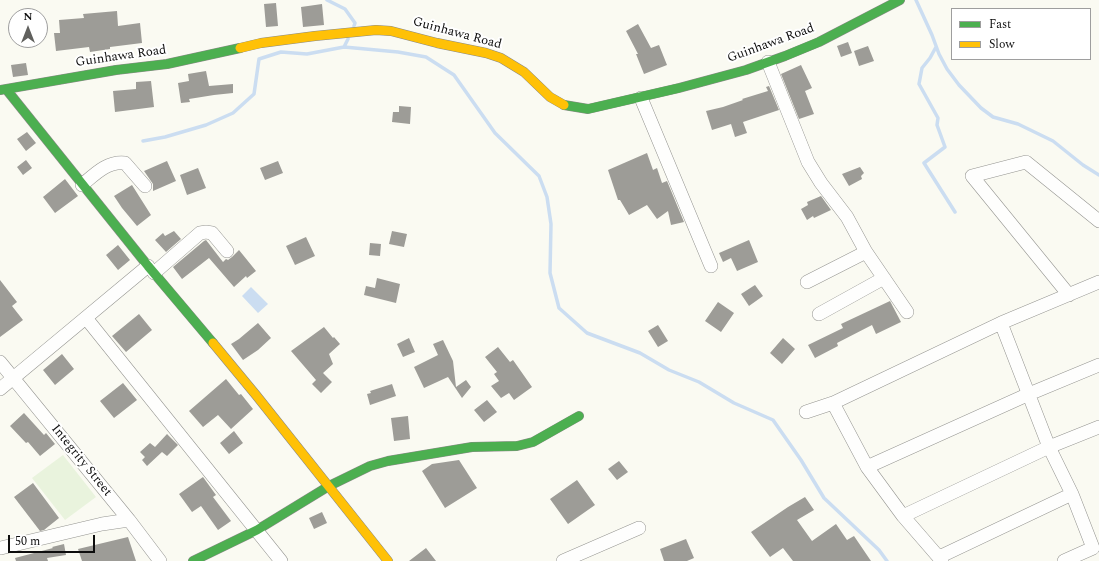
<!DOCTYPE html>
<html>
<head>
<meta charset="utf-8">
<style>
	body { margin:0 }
	#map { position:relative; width:1099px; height:561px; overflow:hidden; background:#fafaf2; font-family:Spectral,serif }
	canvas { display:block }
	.legend { position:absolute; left:951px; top:8px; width:140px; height:52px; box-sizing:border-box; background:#fff; border:1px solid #9e9e9e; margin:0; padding:5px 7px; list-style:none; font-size:12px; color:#0d0d0d }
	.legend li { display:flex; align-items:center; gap:8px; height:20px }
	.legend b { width:20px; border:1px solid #9e9e9e }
	.north { position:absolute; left:8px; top:8px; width:40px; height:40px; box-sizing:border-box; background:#fff; border:1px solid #9e9e9e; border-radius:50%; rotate:0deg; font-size:11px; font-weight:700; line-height:16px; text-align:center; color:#0d0d0d }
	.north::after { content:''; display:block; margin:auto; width:14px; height:18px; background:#60605d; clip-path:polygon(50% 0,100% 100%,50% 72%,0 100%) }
	.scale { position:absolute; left:8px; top:535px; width:87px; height:18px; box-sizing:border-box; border:2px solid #0d0d0d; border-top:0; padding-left:5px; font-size:12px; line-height:14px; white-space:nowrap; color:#0d0d0d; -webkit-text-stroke:3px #fff; paint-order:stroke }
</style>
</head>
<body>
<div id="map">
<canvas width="1099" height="561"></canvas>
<ul class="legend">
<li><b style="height:5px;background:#4caf50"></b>Fast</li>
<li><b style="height:5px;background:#ffc107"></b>Slow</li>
</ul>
<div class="north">N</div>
<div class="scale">50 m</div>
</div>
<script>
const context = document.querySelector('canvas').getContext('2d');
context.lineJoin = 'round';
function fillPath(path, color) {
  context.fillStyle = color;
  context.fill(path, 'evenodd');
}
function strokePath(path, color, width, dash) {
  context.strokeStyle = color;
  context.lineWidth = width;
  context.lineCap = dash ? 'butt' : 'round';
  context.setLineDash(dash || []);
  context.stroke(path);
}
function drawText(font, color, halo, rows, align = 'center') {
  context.font = font + ' Spectral,serif';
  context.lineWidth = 4;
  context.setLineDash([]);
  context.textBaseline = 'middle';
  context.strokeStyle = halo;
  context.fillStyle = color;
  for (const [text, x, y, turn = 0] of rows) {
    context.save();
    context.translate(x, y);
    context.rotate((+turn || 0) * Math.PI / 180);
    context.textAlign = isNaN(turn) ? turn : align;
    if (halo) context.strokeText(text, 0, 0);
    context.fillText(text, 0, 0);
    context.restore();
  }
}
fillPath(new Path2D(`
	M63,455L96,497L65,520L32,478Z`), '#e9f3dd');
fillPath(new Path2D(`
	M251,287L268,304L258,313L242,296Z`), '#cbddf1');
strokePath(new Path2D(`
	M327,0L345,9L355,23L354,26
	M916,0L932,35L939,54L947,69L959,85L981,108L993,117L1018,124L1053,141L1083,165L1099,175
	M344,47L398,52L426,57L454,75L495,133L539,176L547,197L551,224L550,273L559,308L587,333L640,353L669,370L699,382L734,403L773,420L801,460L824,498L879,550L887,561
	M936,47L930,58L922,68L919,84L938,118L937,125L945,147L924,163L955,212
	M143,141L165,137L206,125L233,113L254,94L259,59L281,52L307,54L344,47L348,39`), '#cbddf1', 3.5);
fillPath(new Path2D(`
	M276,3L278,26L266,27L264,4Z
	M322,4L324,25L303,27L301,7Z
	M117,11L118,26L140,23L142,43L110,47V49L90,52L89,47L56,51L54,33H60L59,20L84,18L83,14Z
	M638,24L651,48L659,45L667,65L644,74L636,54H638L626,31Z
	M848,42L852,53L841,57L837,46Z
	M868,46L874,61L859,66L854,51Z
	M26,63L28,75L13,77L11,65Z
	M801,65L812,88L805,91L814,114L799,119L781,74Z
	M206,71L209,86L233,84V93L214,95L189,99L190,102L181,103L178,83L189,81L188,74Z
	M151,81L154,107L115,112L113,91L136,89V82Z
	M769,86L779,110L743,122L747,133L735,137L731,124L712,130L706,111L723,107L743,100L742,99L768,91L766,87Z
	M399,106L411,107L410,124L392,122L393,112H399Z
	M27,132L36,143L26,151L17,139Z
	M647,153L653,170L657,168L662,183L667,181L684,222L671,225L668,211L657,219L647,205L629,215L620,200H618L608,170Z
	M26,160L32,168L23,175L17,167Z
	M167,161L176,181L153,191V184L144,171Z
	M278,161L283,173L265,180L260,168Z
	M860,167L864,173L861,176L862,179L849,186L842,174Z
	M198,168L206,188L187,195L180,175Z
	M65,179L78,196L55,213L43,197Z
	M132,185L151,215L137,226L122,208L114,196Z
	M821,196L831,210L814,218L813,216L807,220L801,209L808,205L807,202Z
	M174,231L181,239L166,252L155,240L163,233L165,236Z
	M392,231L407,234L404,247L389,244Z
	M306,237L315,256L295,265L286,246Z
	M206,240L223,262L226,259L228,260L232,257L239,250L256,271L247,278L246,276L234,287L209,258L182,279L173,267L204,241Z
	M749,240L758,262L737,271L731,258L723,262L719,253Z
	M370,243L381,244L380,256L369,255Z
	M118,245L130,260L118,270L106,255Z
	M377,278L400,284L396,303L364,295L366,286L375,288Z
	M0,280L17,302L12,306L23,320L0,337Z
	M755,285L763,296L749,306L741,294Z
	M890,301L901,322L876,334L872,325L837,343L838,346L815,358L808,345L843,328L841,324Z
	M718,302L734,313L721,332L705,321Z
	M139,314L152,330L126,352L112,336Z
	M258,323L271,338L258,350L243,360L231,344L239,339Z
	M658,325L668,341L658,347L648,331Z
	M324,327L333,338L334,337L340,344L329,354L333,364L323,373L332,382L321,393L312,384L316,380L291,351Z
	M409,338L415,352L403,357L397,344Z
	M783,338L795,349L782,364L770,353Z
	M443,340L453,361L456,387L466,380L471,387L462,398L448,377L424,388L414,367L438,355L433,344Z
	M498,347L510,362L513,360L532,387L514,400L509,393L501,398L491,386L499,381L494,374L497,372L485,357Z
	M62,354L74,369L55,385L43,370Z
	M226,379L239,395L241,394L253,409L231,429L218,415L203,427L189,411Z
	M123,383L137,400L114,418L100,401Z
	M392,384L396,396L370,405L367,394L371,393L370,391Z
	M487,400L497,412L484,422L474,410Z
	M24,413L44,435L46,433L55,444L40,456L28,442L26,443L10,426Z
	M408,416L410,439L394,441L391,418Z
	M234,431L243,443L229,454L220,443Z
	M167,434L178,445L167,456L162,452L147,466L142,460L145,457L140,452L150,443L155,447Z
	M459,460L477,488L445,508L422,471L432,464Z
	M619,461L628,472L617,480L608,469Z
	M203,477L216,495L213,497L231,521L218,530L201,506L192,512L179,494Z
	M577,480L595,505L568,524L550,499Z
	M33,483L59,518L44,530L40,531L14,497Z
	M805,497L814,510L797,520L812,541L836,524L847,540L854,536L871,561H793L783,548L770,557L751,532L788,507Z
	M322,512L327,523L314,529L309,518Z
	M128,537L136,561H82L78,549Z
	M686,539L694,558L687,561H664L660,549Z
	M64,544L66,555L47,558L48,561H16L15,558L53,548L52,547Z
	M426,548L436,561H409Z`), '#9d9c97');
const street = new Path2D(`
	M768,62L808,162L821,183L847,217L866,252L907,312
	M641,98L711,266
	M82,185C95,174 107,161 125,163L145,186
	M154,273L200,233L206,232L212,233L227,251
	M807,282L866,252
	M1069,295L972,176L1026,162L1099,221
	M819,314L884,278
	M86,318L281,561
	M1001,323L1049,447L1072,494L1093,548L1064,561
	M0,362L129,520L160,561
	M0,389L148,266
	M833,403L867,467L903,516L942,561
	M806,412L833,403L1001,323L1099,282
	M867,467L1029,394L1099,365
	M903,516L1049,447L1099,427
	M1,548L102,524L129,520
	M939,557L1072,494
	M563,561L639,528`);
const fast = new Path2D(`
	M6,89L148,266L213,343
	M0,90L116,70L167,64L240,48
	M564,105L588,109L679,88L746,70L785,56L819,42L900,0
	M193,561L257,530L329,486L370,466L388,461L472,447L517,446L533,442L579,416`);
const slow = new Path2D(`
	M240,48L261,43L315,36L376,30L391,31L437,43L486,53L501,58L524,72L550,97L564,105
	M213,343L256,395L388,561`);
strokePath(street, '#949490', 14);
strokePath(fast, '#8a8a87', 10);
strokePath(slow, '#8a8a87', 10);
strokePath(street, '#fefefd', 13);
strokePath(fast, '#4caf50', 9);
strokePath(slow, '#ffc107', 9);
drawText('13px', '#0d0d0d', '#fff', [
	["Guinhawa Road",457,34,15],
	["Guinhawa Road",771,44,-20],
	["Guinhawa Road",121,57,-8],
	["Integrity Street",81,461,51]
]);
</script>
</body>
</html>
